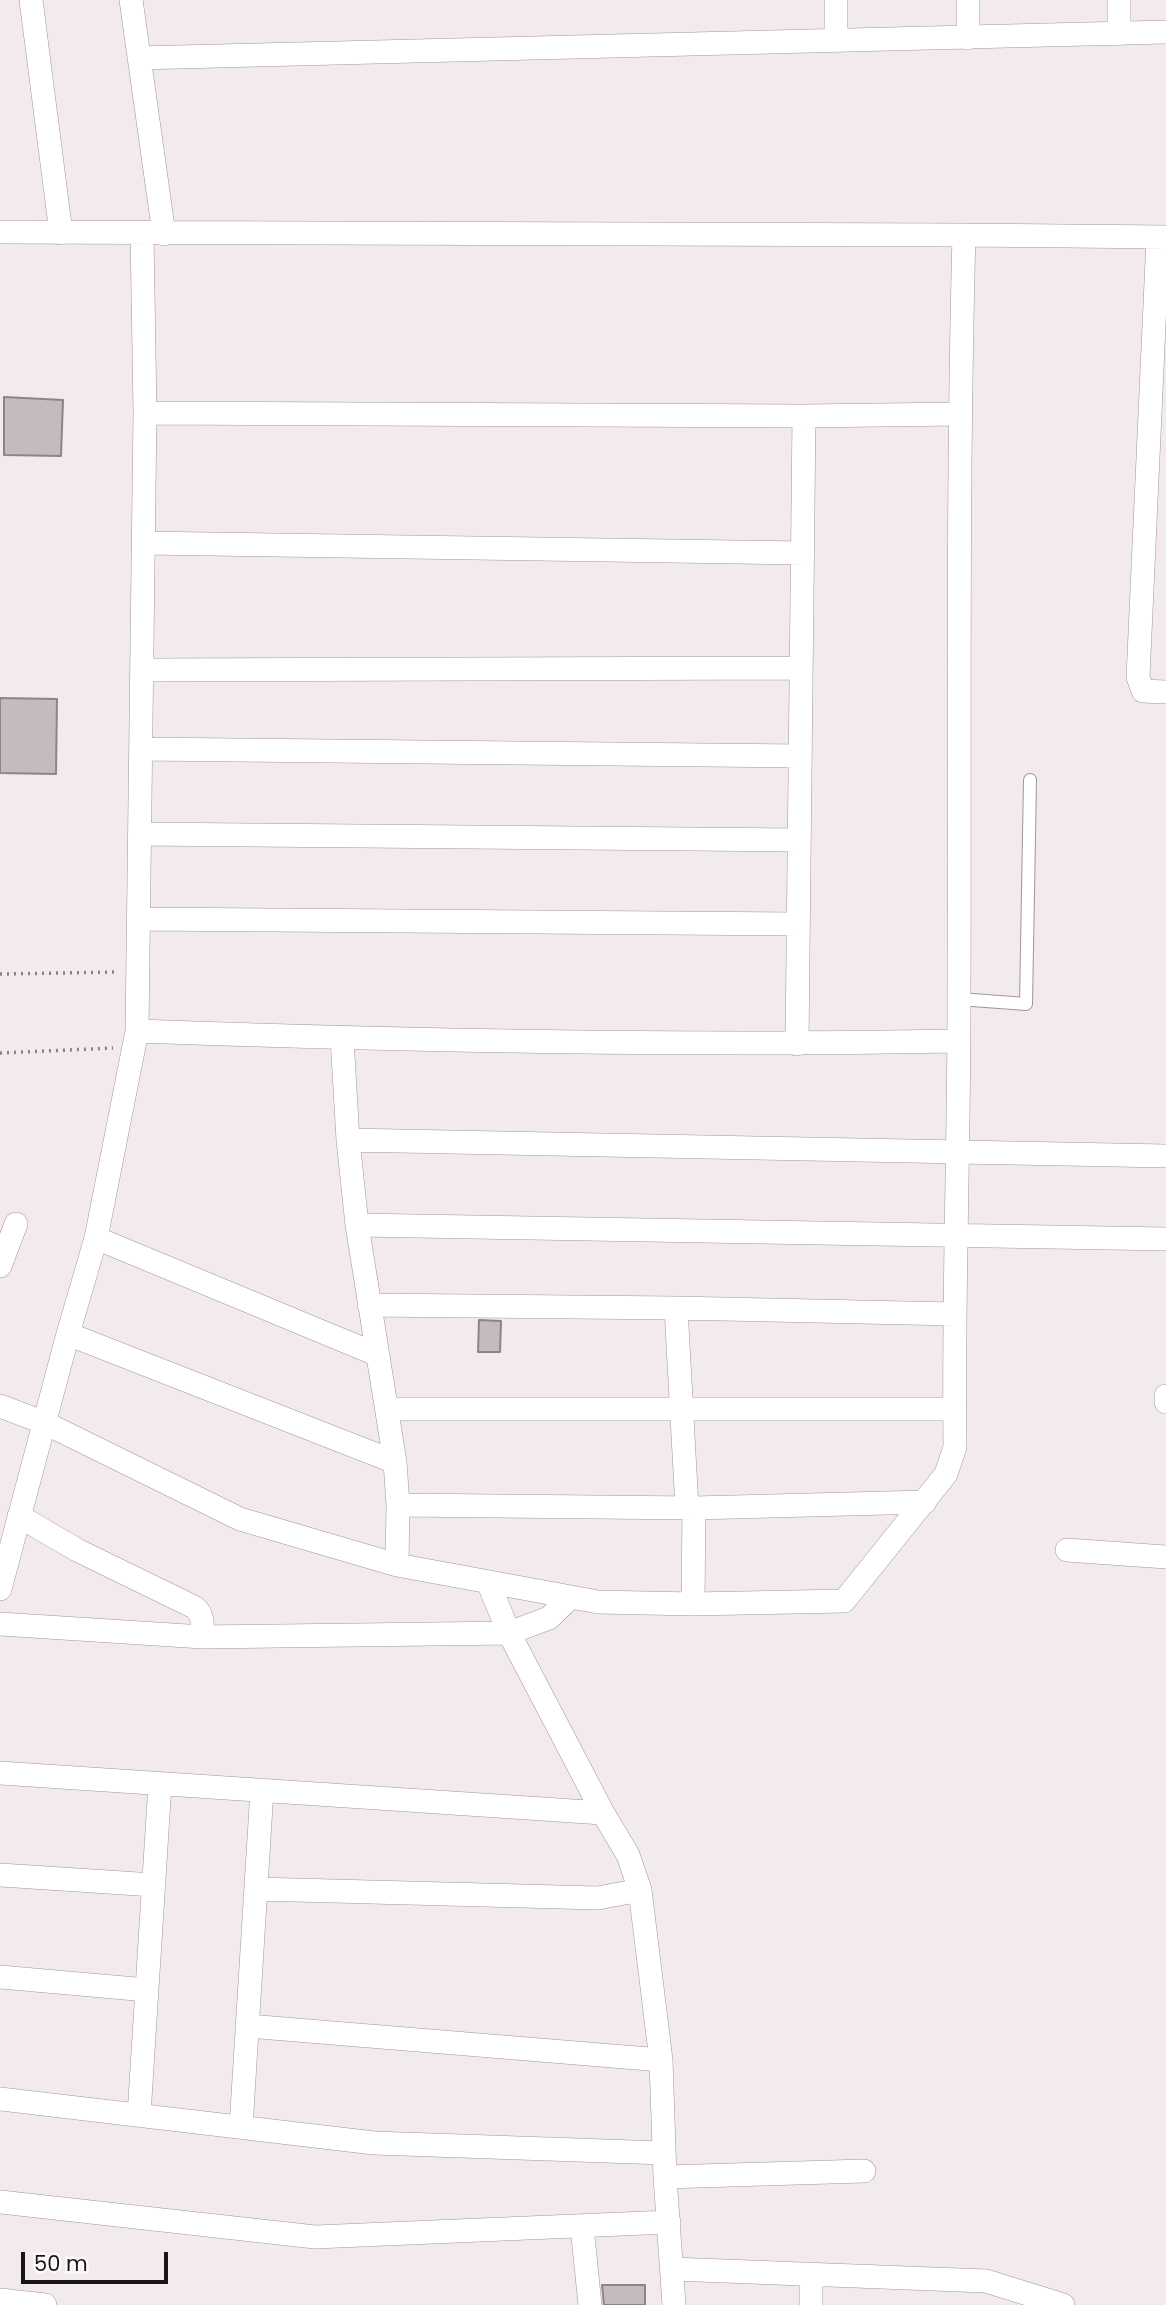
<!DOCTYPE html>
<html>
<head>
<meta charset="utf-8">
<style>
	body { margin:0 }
	#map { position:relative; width:1166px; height:2305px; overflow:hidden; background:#f3eaed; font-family:Poppins,sans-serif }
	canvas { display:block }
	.scale { position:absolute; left:21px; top:2252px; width:147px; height:32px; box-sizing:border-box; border:4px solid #181516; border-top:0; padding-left:9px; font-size:21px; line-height:24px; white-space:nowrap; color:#181516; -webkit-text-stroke:5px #fef8fa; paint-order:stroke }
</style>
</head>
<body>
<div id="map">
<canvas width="1166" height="2305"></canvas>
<div class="scale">50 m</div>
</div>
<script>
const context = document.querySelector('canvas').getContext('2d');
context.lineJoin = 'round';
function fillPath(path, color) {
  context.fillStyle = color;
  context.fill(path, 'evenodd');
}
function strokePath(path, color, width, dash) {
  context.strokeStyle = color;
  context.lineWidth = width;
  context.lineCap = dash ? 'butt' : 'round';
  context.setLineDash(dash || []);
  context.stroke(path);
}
const building = new Path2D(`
	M4,397L63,400L61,456L4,455Z
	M0,698L57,699L56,774L0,773Z
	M479,1320L501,1321L500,1352H478Z
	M602,2285H645V2305H604Z`);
fillPath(building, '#c3bbbe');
strokePath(building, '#8c8487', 2);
const lane = new Path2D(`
	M959,999L1026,1004L1030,780`);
const street = new Path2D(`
	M31,0L61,233
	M131,0L164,234
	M1119,0V34
	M968,38V0
	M836,40V0
	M139,58L1166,32
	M0,232L964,235L1166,237
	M1158,238L1138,677L1143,691L1166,692
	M145,413L804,416L959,414
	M144,543L803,553
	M142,670L801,668
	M142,749L800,756
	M141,834L799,840
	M140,919L798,924
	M137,1031C411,1041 685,1046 959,1041
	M342,1038L348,1140L357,1225L395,1462L398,1505L397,1565
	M797,1044L804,416
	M348,1140L1166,1156
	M357,1225L1166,1239
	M96,1238L378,1355
	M0,1266L16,1224
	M369,1305L676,1308L954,1314
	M676,1308L687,1508
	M68,1334L395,1462
	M1166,1396V1402
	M0,1406L45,1423L240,1519L397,1565L598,1602L693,1604L844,1601L946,1474L955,1447C953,1299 959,1151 959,1003C960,747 957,491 964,235
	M387,1409H954
	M398,1505L694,1508L925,1502
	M19,1516L77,1550L194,1607C204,1614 202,1626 203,1637
	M1067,1550L1166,1557
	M488,1582L509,1633L603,1813L628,1855L640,1890L661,2060L665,2177L674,2305
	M0,1589L68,1334L96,1238L137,1031L145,413L142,233
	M693,1604L694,1508
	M0,1624L203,1637L509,1633L549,1618L571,1597
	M0,1773L603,1813
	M0,1875L154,1885
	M257,1889L598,1898L640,1890
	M0,1977L147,1990
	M248,2026L661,2060
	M0,2099L374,2143L664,2153
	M139,2115L160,1784
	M241,2127L262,1790
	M665,2177L864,2171
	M0,2202L315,2237L669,2222
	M582,2227L590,2305
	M672,2269L986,2281L1063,2305
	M811,2275V2305
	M0,2300L45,2305`);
strokePath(lane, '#9f9699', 14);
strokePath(street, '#9f9699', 24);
strokePath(new Path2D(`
	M0,974L119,972
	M0,1053L113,1048`), '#888284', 3.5, [2, 5]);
strokePath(lane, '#fff', 12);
strokePath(street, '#fff', 23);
</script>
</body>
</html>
